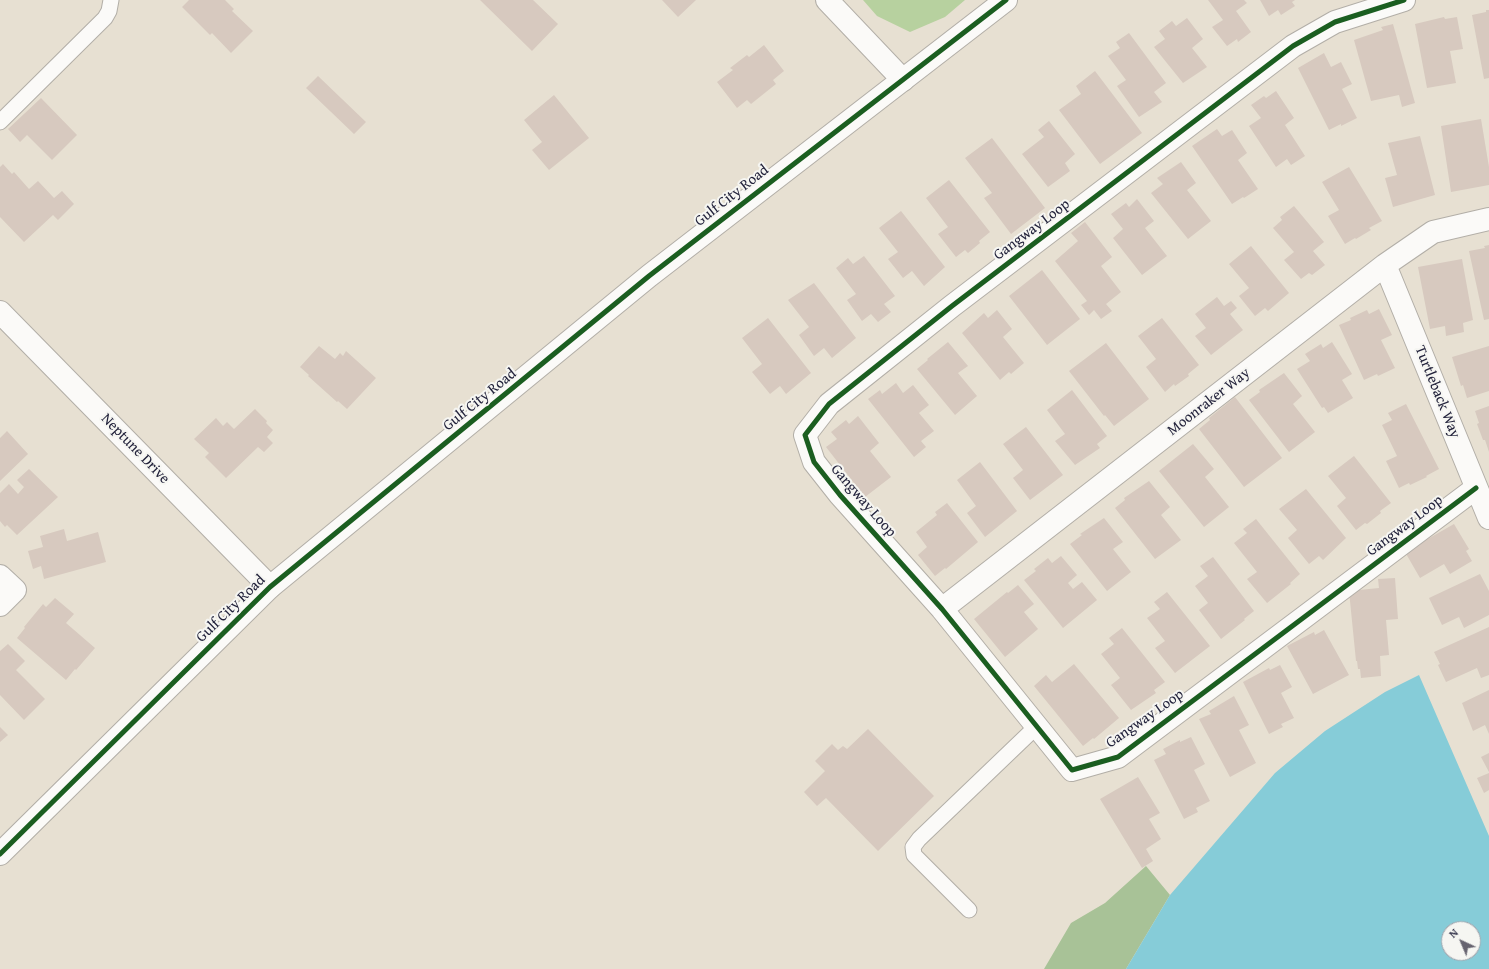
<!DOCTYPE html>
<html>
<head>
<meta charset="utf-8">
<style>
	body { margin:0 }
	#map { position:relative; width:1489px; height:969px; overflow:hidden; background:#e7e0d2; font-family:"Gentium Book Plus",serif }
	canvas { display:block }
	.north { position:absolute; left:1441px; top:921px; width:40px; height:40px; box-sizing:border-box; background:#f6f6f2; border:1px solid #a1a1a9; border-radius:50%; rotate:316deg; font-size:11px; font-weight:700; line-height:16px; text-align:center; color:#22223b }
	.north::after { content:''; display:block; margin:auto; width:14px; height:18px; background:#676470; clip-path:polygon(50% 0,100% 100%,50% 72%,0 100%) }
</style>
</head>
<body>
<div id="map">
<canvas width="1489" height="969"></canvas>
<div class="north">N</div>
</div>
<script>
const context = document.querySelector('canvas').getContext('2d');
context.lineJoin = 'round';
function fillPath(path, color) {
  context.fillStyle = color;
  context.fill(path, 'evenodd');
}
function strokePath(path, color, width, dash) {
  context.strokeStyle = color;
  context.lineWidth = width;
  context.lineCap = dash ? 'butt' : 'round';
  context.setLineDash(dash || []);
  context.stroke(path);
}
function drawText(font, color, halo, rows, align = 'center') {
  context.font = font + ' "Gentium Book Plus",serif';
  context.lineWidth = 4;
  context.setLineDash([]);
  context.textBaseline = 'middle';
  context.strokeStyle = halo;
  context.fillStyle = color;
  for (const [text, x, y, turn = 0] of rows) {
    context.save();
    context.translate(x, y);
    context.rotate((+turn || 0) * Math.PI / 180);
    context.textAlign = isNaN(turn) ? turn : align;
    if (halo) context.strokeText(text, 0, 0);
    context.fillText(text, 0, 0);
    context.restore();
  }
}
fillPath(new Path2D(`
	M863,0H965L945,17L910,32L877,16Z`), '#b7d19f');
fillPath(new Path2D(`
	M1146,866L1170,895L1126,969H1044L1071,923L1105,903Z`), '#a8c297');
fillPath(new Path2D(`
	M1419,675L1489,836V969H1126L1170,895L1275,773L1325,731L1385,692ZM1449,929H1473V953H1449Z`), '#86ccd8');
fillPath(new Path2D(`
	M189,0H225L234,9L232,11L253,31L231,53L212,33L210,35L182,7Z
	M480,0H533L558,24L532,51Z
	M662,0H696L678,17Z
	M1208,0H1244L1247,3L1236,11L1251,32L1238,42L1237,39L1227,46L1212,27L1223,20Z
	M1260,0H1295L1292,2L1295,6L1281,15L1278,10L1269,16Z
	M1486,10H1489V78L1484,79L1472,15L1486,12Z
	M1444,17L1445,19L1457,17L1463,49L1450,51L1456,83L1427,88L1415,24Z
	M1187,18L1203,39L1192,48L1207,67L1183,83L1154,47L1165,39L1159,31L1172,21L1176,26Z
	M1393,24L1415,103L1402,107L1399,95L1371,101L1354,40L1383,30L1381,27Z
	M1129,33L1166,83L1154,92L1162,102L1139,117L1117,86L1126,80L1108,56L1120,48L1116,42Z
	M764,45L784,71L773,80L776,84L751,104L747,100L737,108L717,82L733,70L730,68L747,55L749,57Z
	M1324,53L1331,67L1341,62L1352,84L1342,89L1357,118L1341,126V124L1329,130L1298,68Z
	M1095,71L1142,133L1100,164L1059,110L1081,94L1076,86Z
	M318,76L366,122L354,134L306,88Z
	M1276,91L1294,118L1285,125L1305,156L1291,165L1287,159L1276,167L1249,126L1261,118L1251,105L1264,96L1266,98Z
	M554,95L589,138L549,170L532,150L542,142L524,120Z
	M41,98L77,135L52,160L27,135L20,142L8,129Z
	M1481,119L1489,167V185L1451,192L1441,126Z
	M1049,121L1075,154L1065,163L1070,171L1048,187L1022,154L1044,137L1038,130Z
	M1217,129L1222,136L1232,130L1247,153L1238,160L1258,189L1244,198L1243,197L1232,204L1192,146Z
	M1420,136L1435,195L1393,207L1385,178L1397,175L1388,143Z
	M992,138L1045,208L1011,234L984,198L992,193L965,158Z
	M1181,162L1196,183L1187,190L1211,221L1188,239L1151,193L1163,184L1157,178Z
	M3,164L12,174L14,172L29,189L38,181L54,198L62,191L74,204L58,220L53,215L24,242L0,217V167Z
	M1349,167L1382,221L1369,228L1371,230L1356,239L1355,238L1345,244L1328,216L1339,210L1322,182Z
	M949,180L990,232L979,241L980,243L968,253L965,250L956,257L938,234L948,227L926,198Z
	M1137,199L1154,221L1145,228L1167,256L1142,275L1113,238L1123,229L1111,214L1126,203L1129,207Z
	M1294,206L1324,242L1313,251L1325,265L1312,275L1309,273L1301,279L1284,260L1294,252L1273,228L1282,220L1280,217Z
	M901,211L945,267L924,286L912,271L903,278L888,259L898,252L879,228Z
	M1085,222L1112,257L1101,266L1121,292L1106,304L1112,311L1101,319L1094,310L1089,315L1081,305L1087,301L1055,261L1078,241L1071,233Z
	M1489,245V319L1484,320L1469,251L1485,248L1484,246Z
	M1251,246L1289,293L1268,311L1265,308L1255,316L1239,296L1249,288L1229,264Z
	M864,256L895,296L884,304L891,312L878,322L871,314L862,321L847,300L856,294L836,268L848,258L853,264Z
	M1462,259L1473,320L1463,323L1464,332L1446,336L1445,326L1430,329L1418,267Z
	M1042,270L1080,319L1047,345L1009,296Z
	M814,283L856,338L832,358L824,348L814,356L799,335L809,327L788,300Z
	M1217,297L1224,306L1231,301L1237,308L1230,314L1243,330L1211,355L1195,336L1206,328L1195,314Z
	M1379,309L1392,335L1381,340L1395,368L1378,376L1377,374L1364,380L1339,325L1351,320L1350,318L1367,310L1369,314Z
	M997,310L1012,329L1003,337L1024,363L1011,374L1009,372L1000,380L962,333L984,313L988,318Z
	M768,318L811,373L786,394L780,386L770,394L752,372L762,364L742,338Z
	M1162,318L1199,365L1188,374L1189,376L1175,386L1174,384L1165,392L1146,367L1156,359L1138,336Z
	M948,342L968,366L958,373L977,396L955,415L917,369L928,360L927,359Z
	M1332,342L1352,374L1342,380L1353,398L1328,413L1324,407L1322,408L1297,369L1310,361L1305,354L1321,344L1323,348Z
	M1106,343L1149,399L1114,426L1105,415L1104,416L1069,371Z
	M319,346L335,359L340,353L343,356L346,351L376,378L347,409L338,401L337,402L308,376L309,375L300,367Z
	M1489,346V391L1467,398L1463,385L1461,386L1452,357Z
	M1284,373L1302,396L1293,404L1315,432L1289,452L1249,400L1260,392L1259,390Z
	M896,383L903,393L913,385L929,405L919,413L934,431L921,441L926,447L914,457L868,399L880,390L882,394Z
	M1072,390L1107,436L1097,444L1100,448L1075,465L1055,441L1065,434L1047,410Z
	M1235,397L1282,458L1244,487L1199,429L1210,420L1209,418Z
	M1406,404L1439,469L1426,476L1427,477L1410,485L1409,483L1399,488L1386,461L1397,456L1382,425L1392,420L1388,413Z
	M1489,406V452L1485,440H1483L1477,424L1479,423L1475,411Z
	M255,409L267,421L266,423L273,430L267,437L273,443L264,452L258,447L226,478L205,457L209,453L194,439L216,418L223,426L227,422L234,429Z
	M858,416L879,443L870,451L891,477L865,497L826,447L837,439L831,432L846,420L849,424Z
	M1026,427L1063,475L1030,500L1013,478L1023,470L1003,444Z
	M7,431L28,454L0,481V438Z
	M1193,444L1214,469L1205,477L1229,507L1204,527L1159,471Z
	M1354,456L1391,503L1380,511L1381,513L1367,524L1365,523L1356,530L1337,506L1346,498L1328,476Z
	M980,462L1017,511L985,537L967,513L976,506L957,480Z
	M29,469L58,497L17,535L7,525L5,527L0,521V493L9,484L18,494L24,487L17,480Z
	M1149,481L1170,507L1161,515L1181,540L1155,559L1115,508L1125,500L1124,498Z
	M1306,489L1346,538L1323,560L1319,556L1309,564L1288,538L1297,530L1279,509Z
	M947,503L978,542L946,569L945,568L935,576L918,555L927,547L916,532L937,515L935,512Z
	M1104,518L1123,542L1113,549L1131,572L1107,591L1070,544L1082,535L1080,534Z
	M1256,519L1300,574L1290,583L1291,584L1267,603L1247,579L1257,572L1234,543L1247,533L1243,529Z
	M1454,524L1469,549L1466,551L1472,561L1450,574L1444,564L1420,578L1405,552Z
	M64,529L67,541L98,532L106,562L44,579L41,566L33,569L28,551L43,547L40,536Z
	M1061,556L1077,575L1068,583L1073,589L1082,582L1097,600L1063,628L1024,580L1036,571L1034,569L1048,558L1052,563Z
	M1213,557L1254,611L1244,619L1245,620L1221,639L1199,610L1208,603L1195,586L1208,576L1200,566Z
	M1480,574L1489,591V615L1464,628L1459,617L1442,625L1429,598Z
	M1395,578L1398,619L1386,620L1389,655L1380,656L1381,676L1361,678L1360,669H1358L1357,661H1356L1349,591L1379,588L1378,579Z
	M1018,585L1034,604L1024,612L1038,629L1005,657L974,619L1007,592L1008,593Z
	M1167,592L1210,646L1175,673L1155,648L1165,641L1147,618L1160,609L1154,602Z
	M55,598L74,614L66,623L95,648L76,670L75,669L66,680L17,638L25,628L24,627L43,604L46,607Z
	M1489,627V675L1481,678L1477,668L1446,682L1438,665L1440,664L1434,652Z
	M1122,628L1165,682L1154,690L1156,693L1131,710L1111,685L1120,678L1101,654L1114,644L1109,638Z
	M1324,630L1349,675L1313,694L1287,646L1314,632L1315,635Z
	M8,644L25,661L16,670L45,699L24,720L0,695V651Z
	M1074,664L1119,718L1094,739L1093,738L1083,746L1034,686L1046,675L1052,682Z
	M1280,665L1292,687L1281,693L1294,718L1281,724L1283,727L1269,734L1243,682L1269,668L1270,670Z
	M1489,690V734L1485,725L1473,731L1462,703Z
	M1234,696L1249,725L1239,730L1256,763L1230,777L1199,719L1211,714L1209,711Z
	M0,727L8,735L0,742Z
	M868,729L934,796L878,851L826,798L817,806L804,792L825,771L815,761L832,744L838,750L843,746L847,749Z
	M1191,737L1205,764L1194,770L1210,801L1196,808L1198,812L1184,819L1154,760L1166,754L1163,749L1180,740V742Z
	M1489,753V772L1481,757Z
	M1489,773V790L1484,793L1477,778Z
	M1138,777L1160,813L1149,819L1161,839L1146,849L1153,861L1142,868L1100,799Z`), '#d7c9bf');
const lane = new Path2D(`
	M0,122L105,18L109,11L111,0
	M969,910L914,855L913,847L919,839L1037,726`);
const street = new Path2D(`
	M827,0L903,80
	M1404,0L1335,22L1293,46L952,306L829,404L805,435L814,462L840,495L942,609L1072,770L1118,757L1476,488
	M1385,265L1489,518
	M0,312L270,587
	M0,576L15,590L0,605
	M942,609L1385,265L1433,232L1489,219`);
const secondary = new Path2D(`
	M0,854L270,587L649,276L1006,0`);
strokePath(lane, '#b2aea7', 17);
strokePath(street, '#b2aea7', 24);
strokePath(secondary, '#b2aea7', 24);
strokePath(lane, '#fbfaf8', 15);
strokePath(street, '#fbfaf8', 22);
strokePath(secondary, '#fbfaf8', 22);
strokePath(new Path2D(`
	M1404,0L1335,22L1293,46L952,306L829,404L805,435L814,462L840,495L942,609L1072,770L1118,757L1476,488
	M0,854L270,587L649,276L1006,0`), '#1b5e20', 5);
drawText('15px', '#22223b', '#f6f6f2', [
	["Gulf City Road",732,196,-38],
	["Gangway Loop",1032,230,-37],
	["Turtleback Way",1437,392,68],
	["Gulf City Road",480,400,-39],
	["Moonraker Way",1209,402,-38],
	["Neptune Drive",135,449,46],
	["Gangway Loop",863,501,49],
	["Gangway Loop",1405,526,-37],
	["Gulf City Road",231,609,-44],
	["Gangway Loop",1145,719,-35]
]);
</script>
</body>
</html>
